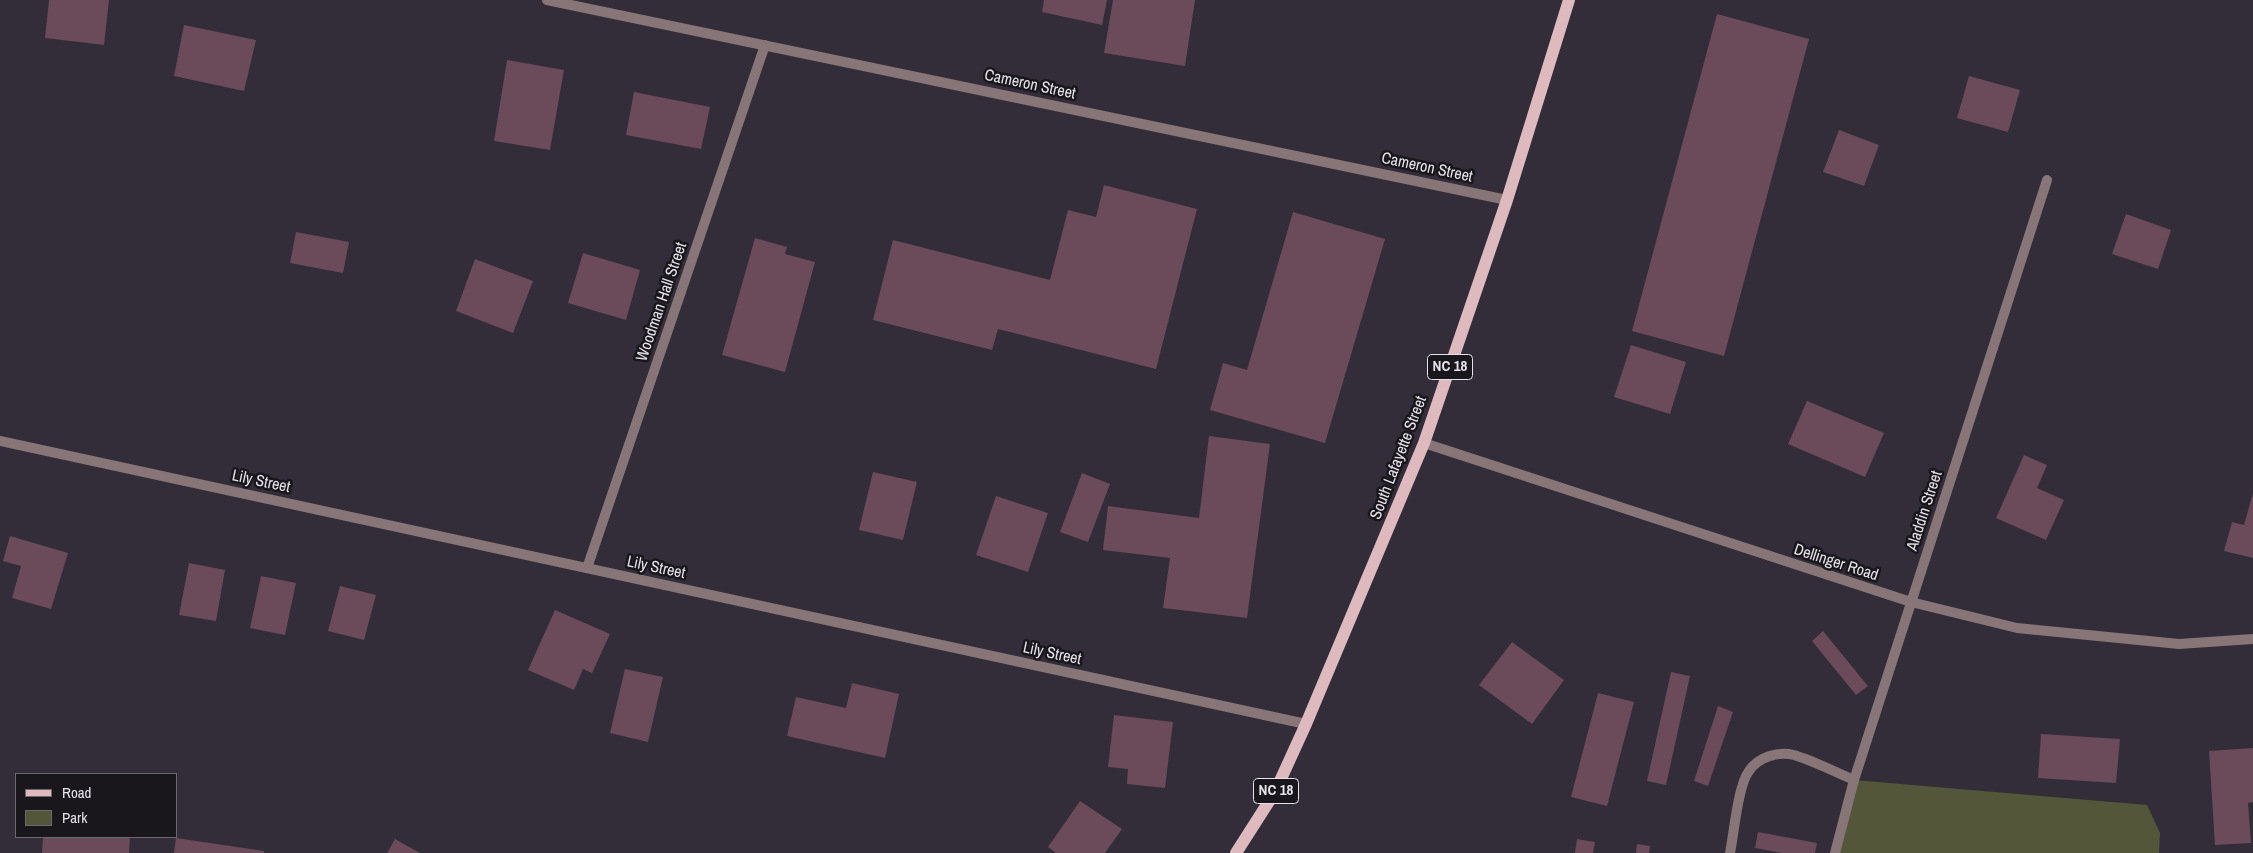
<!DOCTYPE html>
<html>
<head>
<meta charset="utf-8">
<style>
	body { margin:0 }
	#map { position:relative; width:2253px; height:853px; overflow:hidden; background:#322d39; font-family:"Archivo Narrow",sans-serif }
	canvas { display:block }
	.legend { position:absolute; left:15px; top:773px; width:162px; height:65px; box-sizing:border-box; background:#19171c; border:1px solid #6b686e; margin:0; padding:6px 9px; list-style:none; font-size:15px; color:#e5e2e9 }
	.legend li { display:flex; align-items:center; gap:10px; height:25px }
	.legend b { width:25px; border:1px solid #6b686e }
</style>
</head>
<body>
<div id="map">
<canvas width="2253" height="853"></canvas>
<ul class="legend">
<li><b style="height:6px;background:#debabe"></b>Road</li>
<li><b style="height:14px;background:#535639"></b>Park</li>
</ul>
</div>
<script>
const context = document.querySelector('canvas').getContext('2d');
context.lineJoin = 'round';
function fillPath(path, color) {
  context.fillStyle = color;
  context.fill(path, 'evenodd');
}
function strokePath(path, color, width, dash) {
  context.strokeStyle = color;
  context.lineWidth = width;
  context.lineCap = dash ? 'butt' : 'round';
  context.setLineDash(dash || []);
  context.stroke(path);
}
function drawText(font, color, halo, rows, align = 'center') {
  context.font = font + ' "Archivo Narrow",sans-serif';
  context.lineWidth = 5;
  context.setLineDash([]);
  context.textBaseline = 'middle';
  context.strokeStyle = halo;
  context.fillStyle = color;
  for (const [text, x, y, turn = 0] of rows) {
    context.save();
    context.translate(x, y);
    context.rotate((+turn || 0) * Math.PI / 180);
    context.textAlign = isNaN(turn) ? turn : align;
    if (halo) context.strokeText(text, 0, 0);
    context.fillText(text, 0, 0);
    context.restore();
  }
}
fillPath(new Path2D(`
	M1854,780L2147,805L2160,833L2159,853H1835Z`), '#535639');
fillPath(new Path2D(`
	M49,0H109L104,45L45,38Z
	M1044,0H1107L1102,25L1042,12Z
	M1113,0H1195L1185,66L1104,53Z
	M1717,14L1809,39L1724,356L1632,331Z
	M184,25L256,40L244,91L174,76Z
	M507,60L564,70L550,150L494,141Z
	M1969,76L2020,90L2008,132L1957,118Z
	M634,92L710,107L701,149L626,135Z
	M1839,130L1879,145L1864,186L1823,172Z
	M1104,185L1197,209L1156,369L998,329L992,350L873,320L893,240L1050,280L1068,210L1096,217Z
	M1293,212L1385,239L1325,443L1210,410L1223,363L1247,370Z
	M2126,214L2171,230L2158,269L2112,254Z
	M296,232L349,242L343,273L290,263Z
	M755,238L787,247L785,254L815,262L785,372L722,355Z
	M583,253L640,270L626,320L568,303Z
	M475,259L533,281L513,333L456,311Z
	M1631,345L1686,362L1670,414L1614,397Z
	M1807,401L1884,433L1865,477L1788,444Z
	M1209,436L1270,444L1247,618L1163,608L1170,558L1103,550L1108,506L1199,518Z
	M2024,455L2047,465L2037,488L2064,500L2046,540L1996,518Z
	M873,472L917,482L903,540L859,530Z
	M1082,473L1110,484L1088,542L1060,532Z
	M2253,493V558L2224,551L2232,522L2244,525Z
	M996,496L1048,513L1028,572L976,555Z
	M10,536L68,553L51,609L12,598L21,566L3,561Z
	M189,563L225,570L216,621L179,615Z
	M261,576L296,583L285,635L250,628Z
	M340,586L376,595L364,640L328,631Z
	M555,610L610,634L592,673L583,669L574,690L528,670Z
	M1823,631L1868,686L1856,695L1812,641Z
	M1512,642L1564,680L1532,724L1479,685Z
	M625,669L663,677L648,742L610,733Z
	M1671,672L1690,676L1666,785L1647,781Z
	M852,683L899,694L885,758L787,736L796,697L846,708Z
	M1598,693L1634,702L1607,806L1571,797Z
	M1718,706L1733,712L1708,786L1694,781Z
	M1114,715L1173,722L1165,788L1127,784L1128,769L1108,767Z
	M2041,734L2120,739L2116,783L2038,778Z
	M2253,748V802L2248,803L2251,843L2215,845L2209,751Z
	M1080,801L1122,829L1105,853H1056L1048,847Z
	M1758,832L1817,843L1815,853H1782L1755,848Z
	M43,837H130L129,853H42Z
	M176,838L264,851V853H174Z
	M395,839L420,853H387Z
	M1577,839L1595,842L1593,853H1575Z
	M1637,844L1650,846L1649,853H1636Z`), '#6b4a59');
strokePath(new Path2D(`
	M1730,853C1734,833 1738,785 1749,771C1758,757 1778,751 1794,755C1814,761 1835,772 1854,780`), '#877577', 10);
strokePath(new Path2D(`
	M547,0L1507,200
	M0,441L1306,724
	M587,568L765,45
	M1835,853L1854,780L2047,180`), '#877577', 10);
strokePath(new Path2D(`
	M1424,443L1911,602L2017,628L2179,644L2253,639`), '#877577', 10);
strokePath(new Path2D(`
	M1236,853L1275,792L1306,724L1424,443L1507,200L1569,0`), '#debabe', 12);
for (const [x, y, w] of [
	[1450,367,45],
	[1276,791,45]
]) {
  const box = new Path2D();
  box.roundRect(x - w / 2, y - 12.5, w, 25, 4);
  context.fillStyle = '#19171c';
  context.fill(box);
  strokePath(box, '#e5e2e9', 1);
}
drawText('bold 15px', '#e5e2e9', null, [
	["NC 18",1450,367],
	["NC 18",1276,791]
]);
drawText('16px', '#e5e2e9', '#19171c', [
	["Cameron Street",1030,85,12],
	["Cameron Street",1427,168,12],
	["Woodman Hall Street",662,302,-71],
	["South Lafayette Street",1399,458,-69],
	["Lily Street",261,482,12],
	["Aladdin Street",1925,511,-72],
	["Dellinger Road",1836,563,18],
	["Lily Street",656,568,12],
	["Lily Street",1052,654,12]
]);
</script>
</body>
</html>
